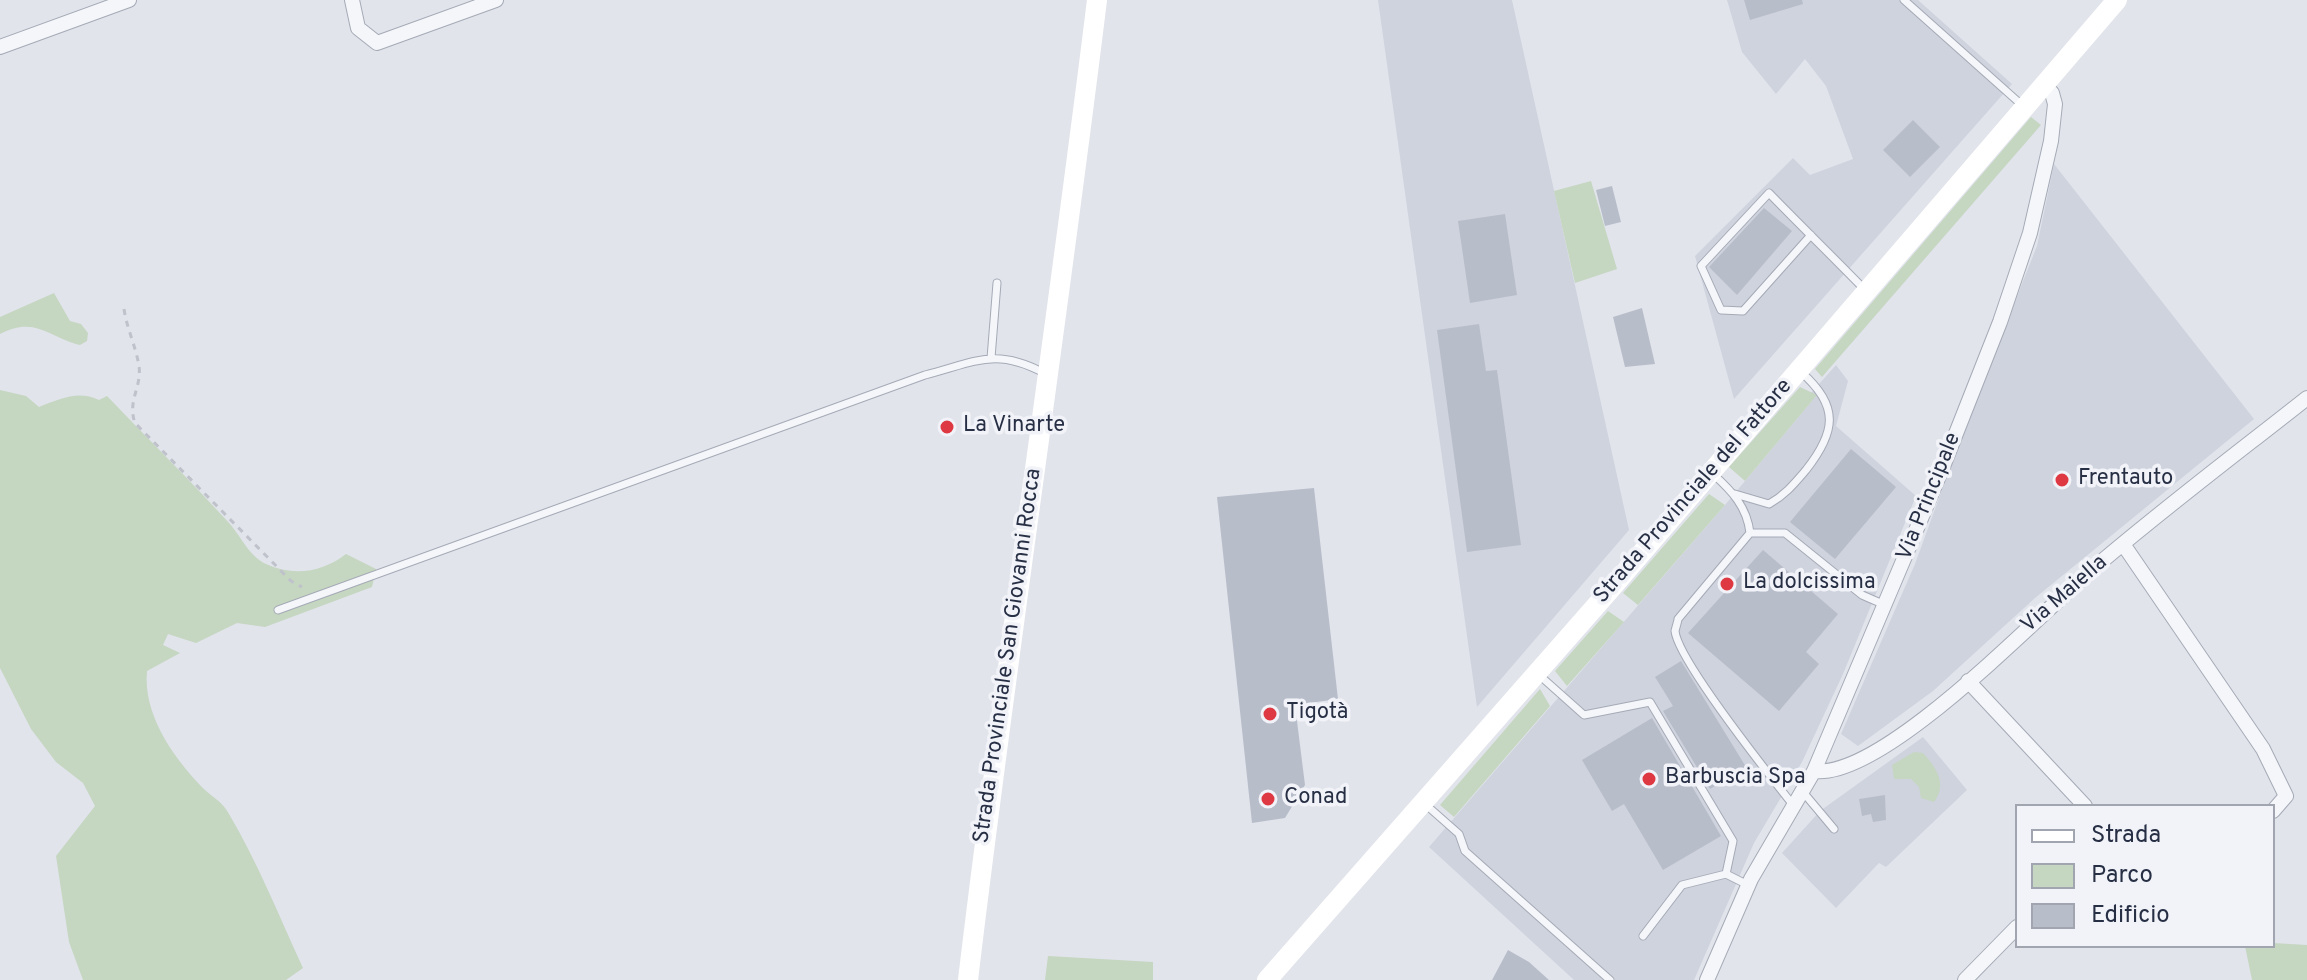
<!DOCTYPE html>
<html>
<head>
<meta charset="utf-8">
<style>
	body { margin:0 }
	#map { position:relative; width:2307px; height:980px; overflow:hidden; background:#e1e4eb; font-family:Overpass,sans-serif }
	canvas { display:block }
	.legend { position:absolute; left:2015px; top:804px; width:260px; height:144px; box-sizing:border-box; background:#f1f3f8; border:2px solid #a0a5b0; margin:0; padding:10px 14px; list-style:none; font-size:24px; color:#272f45 }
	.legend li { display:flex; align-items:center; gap:16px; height:40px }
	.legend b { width:40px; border:2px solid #a0a5b0 }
</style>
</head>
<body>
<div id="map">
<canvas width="2307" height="980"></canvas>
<ul class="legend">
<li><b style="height:10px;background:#fff"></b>Strada</li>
<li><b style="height:22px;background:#c5d6c1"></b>Parco</li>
<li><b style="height:22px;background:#b8bdca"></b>Edificio</li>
</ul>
</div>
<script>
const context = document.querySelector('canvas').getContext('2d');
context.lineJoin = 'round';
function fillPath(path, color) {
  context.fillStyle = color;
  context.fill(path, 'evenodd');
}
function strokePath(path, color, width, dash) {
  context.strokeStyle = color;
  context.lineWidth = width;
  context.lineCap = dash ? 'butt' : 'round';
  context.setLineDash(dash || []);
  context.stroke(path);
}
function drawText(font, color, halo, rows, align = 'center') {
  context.font = font + ' Overpass,sans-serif';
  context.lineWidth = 7;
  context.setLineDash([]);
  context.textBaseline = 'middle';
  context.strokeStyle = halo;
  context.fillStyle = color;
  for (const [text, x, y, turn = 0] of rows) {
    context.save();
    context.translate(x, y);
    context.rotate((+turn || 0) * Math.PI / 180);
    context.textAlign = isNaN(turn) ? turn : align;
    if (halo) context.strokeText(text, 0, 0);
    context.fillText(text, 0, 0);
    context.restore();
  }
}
fillPath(new Path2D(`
	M1378,0H1512L1629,530L1477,707Z
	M1727,0H1918L2012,84L1734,399L1695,256L1793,158L1810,175L1853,159L1826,86L1805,59L1776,94L1742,52Z
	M2054,164L2254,419L2035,598L1933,691L1858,746L1841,734L1915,564L1963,432L2037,246Z
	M1836,365L1848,381L1836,426L1916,496L1843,674L1802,762L1754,843L1694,980H1574L1429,847L1725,505L1816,396L1811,393Z
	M1923,737L1967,790L1886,867L1879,863L1836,908L1782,853L1820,811Z`), '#cfd3de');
fillPath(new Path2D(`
	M2031,117L2041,125L1822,377L1815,369Z
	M1591,181L1617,269L1575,283L1554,191Z
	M54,293L70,321L81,324L88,333L87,341L80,345C50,338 35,315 0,334V317Z
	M1800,387L1817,395L1745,481L1729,467Z
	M0,390L26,396L39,407C60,399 78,390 99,400L107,396C148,439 190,480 230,524C242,538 249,556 266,564C294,577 323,572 346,554L376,569L372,587L265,627L237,623L196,643L168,634L163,645L180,653L147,671C143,713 171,754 199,784C208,795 222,800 229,814C258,863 279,916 303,968L286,980H83L69,942L56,856L95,806L83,783L56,762L31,729L0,668Z
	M1709,494L1725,505L1638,605L1623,593Z
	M1608,611L1624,622L1567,686L1555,671Z
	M1540,689L1550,706L1454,817L1440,805Z
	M1914,752L1923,753C1936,767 1948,784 1934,802L1921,798L1919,787L1911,779H1894L1892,765Z
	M2273,943L2307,945V980H2252L2245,946Z
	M1048,956L1153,962V980H1045Z`), '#c5d6c1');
fillPath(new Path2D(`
	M1744,0H1802L1803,4L1750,20Z
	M1913,120L1940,147L1910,177L1883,150Z
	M1612,186L1621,222L1605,226L1596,190Z
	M1764,208L1792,231L1737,295L1709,267Z
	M1505,214L1517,295L1470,303L1458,221Z
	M1642,308L1655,364L1625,367L1613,317Z
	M1479,324L1486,371L1497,370L1521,545L1467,552L1437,330Z
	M1851,449L1896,487L1835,559L1790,522Z
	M1314,488L1338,699L1295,705L1305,785L1285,818L1252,823L1217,497Z
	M1763,550L1838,614L1806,652L1819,664L1779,711L1688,633Z
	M1681,661L1746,767L1710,789L1663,711L1673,706L1655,677Z
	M1652,718L1721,836L1663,870L1624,804L1612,811L1582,760Z
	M1885,795L1886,820L1873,822L1871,814L1862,816L1859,799Z
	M1508,950L1529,962L1549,980H1492Z`), '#b8bdca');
const lane = new Path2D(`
	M1904,0L2023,106
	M1811,235L1743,311L1721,310L1701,266L1769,193C1801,226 1834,258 1866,291
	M991,358L997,283
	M1713,474C1732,491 1747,507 1750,533L1678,619C1678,621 1675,630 1675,631C1678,661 1771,777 1793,805
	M1735,494L1769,504C1785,495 1794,484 1806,470C1836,432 1840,406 1801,372
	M1750,533H1785L1862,595L1885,605
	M278,610L925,375C976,362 995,347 1044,373
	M1538,674L1584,715L1650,702L1733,841L1726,874L1748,885
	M1803,792L1834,829
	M1425,804L1459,834L1465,851L1610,980
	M1643,936L1682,885L1726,874`);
const street = new Path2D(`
	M352,0L358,28L377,43L496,0
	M0,47L129,0
	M2123,544L2263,749L2286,796L2273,811
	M1968,681L2085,806
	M1814,771C1883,780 2039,614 2094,568C2163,509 2236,454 2307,398
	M1707,980L1751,879L1814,771L1942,469L2000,322L2030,233L2051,141L2055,104L2052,93L2044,85
	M1965,980L2017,927`);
strokePath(lane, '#a5aab6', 9);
strokePath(street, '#a5aab6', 16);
strokePath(new Path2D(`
	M124,309C127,329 136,347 139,366C142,387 127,401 135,423L291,581L302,587`), '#bfc2ca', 3, [6, 6]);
strokePath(lane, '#f4f6f9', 7);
strokePath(street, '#f4f6f9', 14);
strokePath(new Path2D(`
	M968,980C1007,653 1057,327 1097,0
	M1267,980L1609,591L2117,0`), '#fff', 20);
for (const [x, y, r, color] of [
	[947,427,8,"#de3943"],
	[2062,480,8,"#de3943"],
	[1727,584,8,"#de3943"],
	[1270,714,8,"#de3943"],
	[1649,779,8,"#de3943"],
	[1268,799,8,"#de3943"]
]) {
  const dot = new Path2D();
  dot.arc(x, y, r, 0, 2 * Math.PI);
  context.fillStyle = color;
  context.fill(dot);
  strokePath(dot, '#f1f3f8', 3);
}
drawText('22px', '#272f45', '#f1f3f8', [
	["La Vinarte",963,427],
	["Frentauto",2078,480],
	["La dolcissima",1743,584],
	["Tigotà",1286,714],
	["Barbuscia Spa",1665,779],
	["Conad",1284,799]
], 'left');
drawText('22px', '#272f45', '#f1f3f8', [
	["Strada Provinciale del Fattore",1694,492,-49],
	["Via Principale",1930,497,-68],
	["Via Maiella",2065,595,-41],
	["Strada Provinciale San Giovanni Rocca",1009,656,-82]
]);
</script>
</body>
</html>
